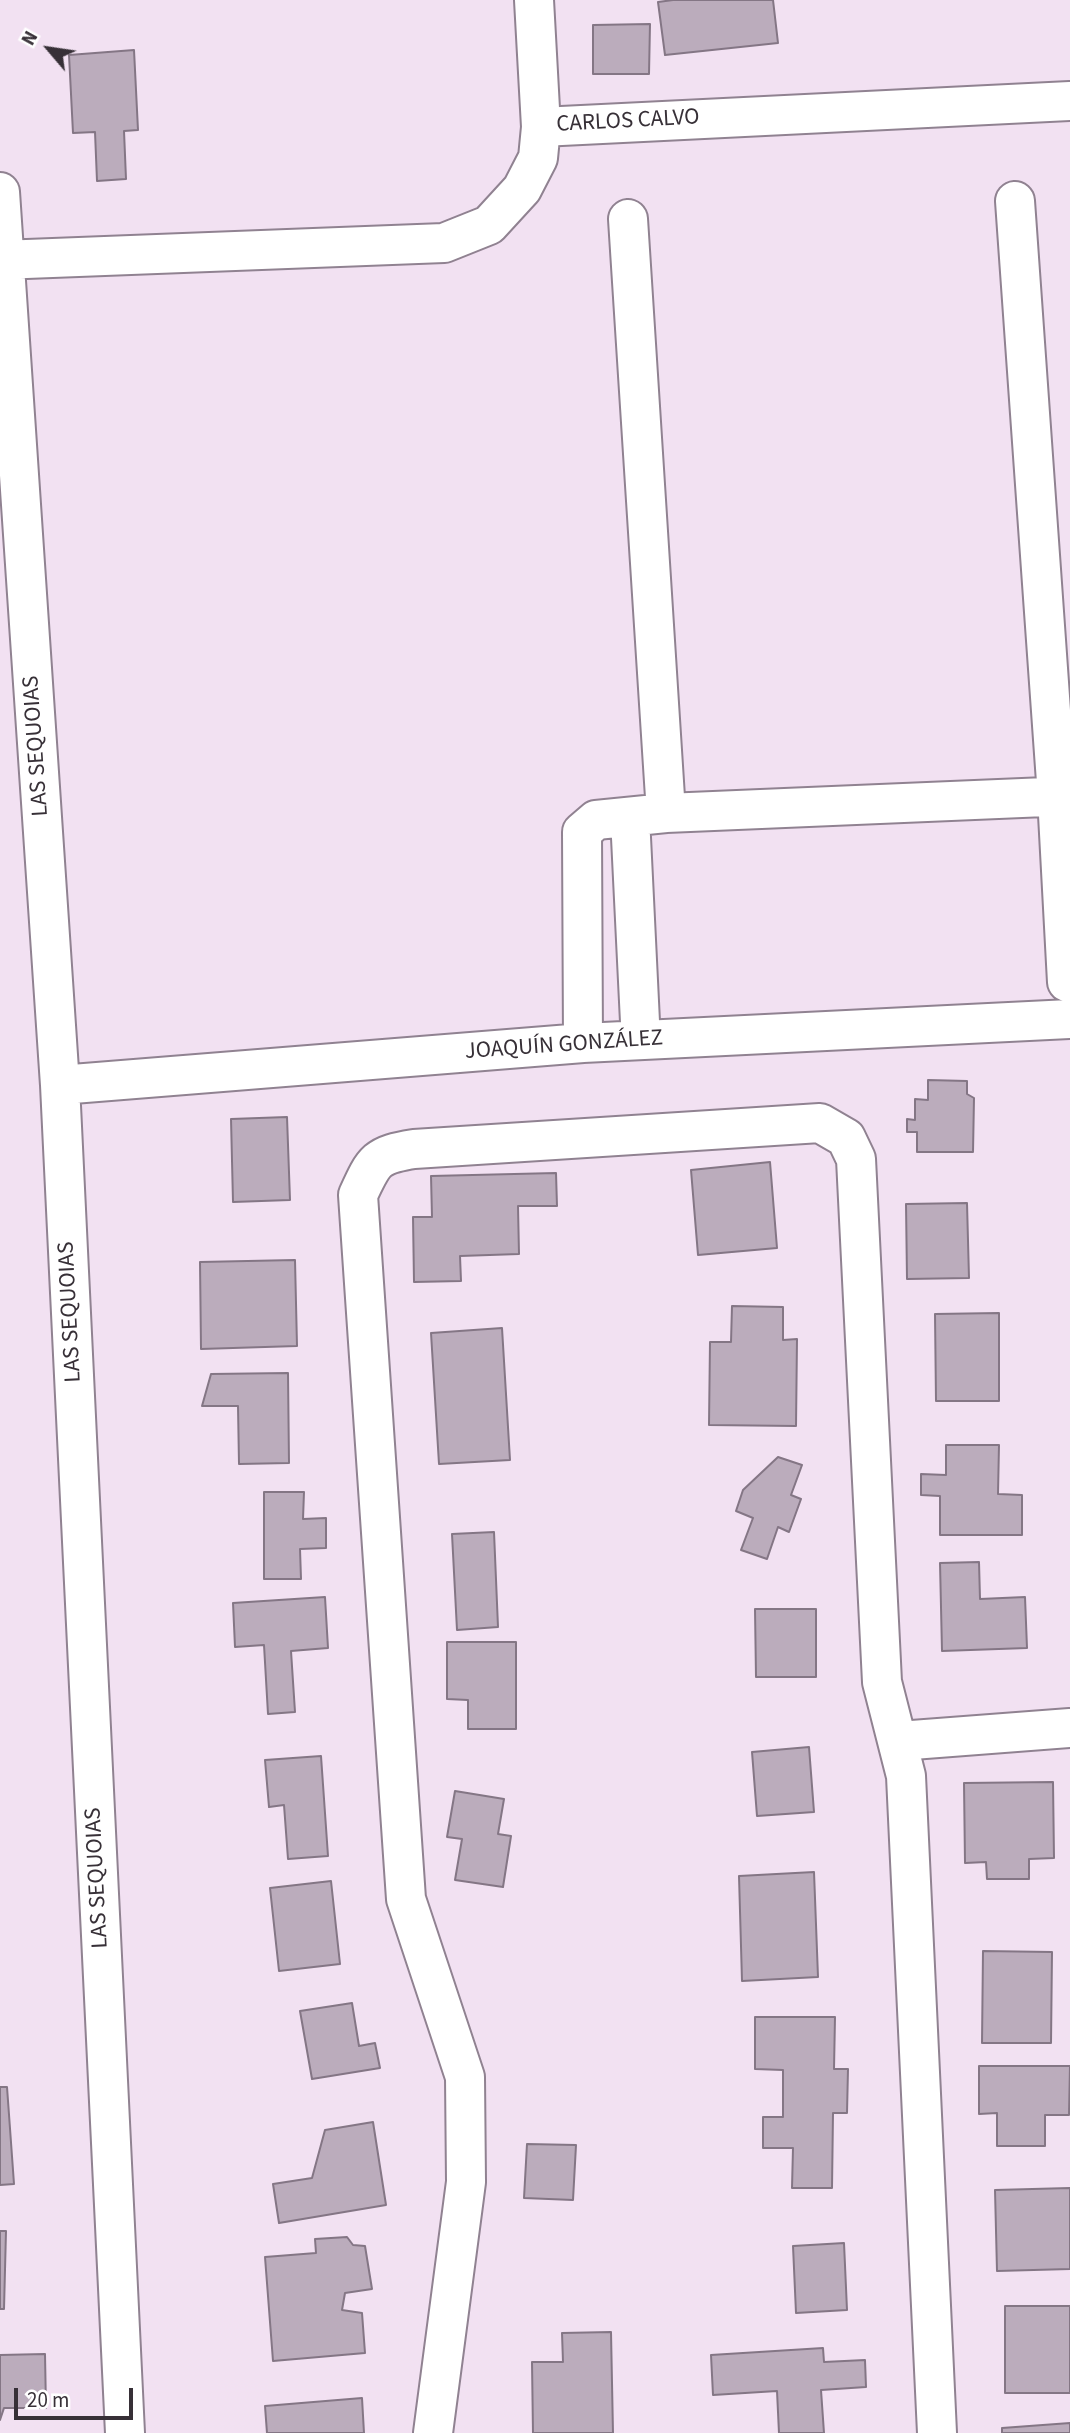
<!DOCTYPE html>
<html>
<head>
<meta charset="utf-8">
<style>
	body { margin:0 }
	#map { position:relative; width:1070px; height:2433px; overflow:hidden; background:#f2e1f2; font-family:"Source Sans 3",sans-serif }
	canvas { display:block }
	.north { position:absolute; left:14px; top:14px; width:70px; height:70px; -webkit-text-stroke:5px #fff; paint-order:stroke; rotate:299deg; font-size:19px; font-weight:700; line-height:28px; text-align:center; color:#373037 }
	.north::after { content:''; display:block; margin:auto; width:24px; height:32px; background:#373037; clip-path:polygon(50% 0,100% 100%,50% 72%,0 100%) }
	.scale { position:absolute; left:14px; top:2388px; width:119px; height:32px; box-sizing:border-box; border:4px solid #373037; border-top:0; padding-left:9px; font-size:21px; line-height:24px; white-space:nowrap; color:#373037; -webkit-text-stroke:5px #fff; paint-order:stroke }
</style>
</head>
<body>
<div id="map">
<canvas width="1070" height="2433"></canvas>
<div class="north">N</div>
<div class="scale">20 m</div>
</div>
<script>
const context = document.querySelector('canvas').getContext('2d');
context.lineJoin = 'round';
function fillPath(path, color) {
  context.fillStyle = color;
  context.fill(path, 'evenodd');
}
function strokePath(path, color, width, dash) {
  context.strokeStyle = color;
  context.lineWidth = width;
  context.lineCap = dash ? 'butt' : 'round';
  context.setLineDash(dash || []);
  context.stroke(path);
}
function drawText(font, color, halo, rows, align = 'center') {
  context.font = font + ' "Source Sans 3",sans-serif';
  context.lineWidth = 5;
  context.setLineDash([]);
  context.textBaseline = 'middle';
  context.strokeStyle = halo;
  context.fillStyle = color;
  for (const [text, x, y, turn = 0] of rows) {
    context.save();
    context.translate(x, y);
    context.rotate((+turn || 0) * Math.PI / 180);
    context.textAlign = isNaN(turn) ? turn : align;
    if (halo) context.strokeText(text, 0, 0);
    context.fillText(text, 0, 0);
    context.restore();
  }
}
const building = new Path2D(`
	M673,0H773L778,43L665,55L658,2Z
	M650,24L649,74H593V25Z
	M134,50L138,130L124,131L126,179L97,181L95,132L73,133L69,55Z
	M928,1080L967,1081V1094L974,1098L973,1152H917V1132H907V1119L915,1120V1099L928,1100Z
	M287,1117L290,1200L233,1202L231,1119Z
	M770,1162L777,1248L698,1255L691,1170Z
	M556,1173L557,1206H518L519,1254L460,1256L461,1281L414,1282L413,1217H432L431,1176Z
	M967,1203L969,1278L907,1279L906,1204Z
	M295,1260L297,1346L201,1349L200,1262Z
	M732,1306L783,1307V1340L797,1339L796,1426L709,1425L710,1342H731Z
	M999,1313V1401H936L935,1314Z
	M502,1328L510,1460L439,1464L431,1333Z
	M288,1373L289,1463L239,1464L238,1406H202L211,1374Z
	M946,1445H999L998,1494L1022,1495V1535H940V1496L921,1495V1474L946,1475Z
	M778,1457L802,1465L791,1495L801,1499L789,1532L778,1527L767,1559L741,1550L753,1518L736,1511L743,1490Z
	M264,1492H304L303,1519L326,1518V1548L300,1549L301,1579H264Z
	M494,1532L498,1627L457,1630L452,1534Z
	M979,1562L980,1599L1025,1597L1027,1648L942,1651L940,1563Z
	M325,1597L328,1648L291,1651L295,1712L268,1714L264,1645L235,1647L233,1603Z
	M755,1609H816V1677H756Z
	M447,1642H516V1729H468V1700L447,1699Z
	M809,1747L814,1812L757,1816L752,1752Z
	M321,1756L328,1856L288,1859L284,1805L269,1807L265,1760Z
	M1053,1782L1054,1858L1029,1859V1879H987L986,1862L965,1863L964,1783Z
	M455,1791L504,1799L498,1834L511,1836L503,1887L455,1880L462,1839L447,1837Z
	M814,1872L818,1977L742,1981L739,1876Z
	M331,1881L340,1964L279,1971L270,1888Z
	M983,1951L1052,1952L1051,2043H982Z
	M352,2003L359,2046L375,2043L380,2068L312,2079L300,2011Z
	M755,2017H835L834,2069H848L847,2113H833L832,2188H792L793,2148H763V2117H783V2070L755,2069Z
	M979,2066H1070L1069,2115H1045V2146H997V2113L979,2114Z
	M0,2087H7L14,2184L0,2185Z
	M373,2122L386,2205L279,2223L273,2184L312,2178L325,2130Z
	M527,2144L576,2145L573,2200L524,2198Z
	M1070,2188V2269L997,2271L995,2190Z
	M0,2231H6L4,2309H0Z
	M347,2237L353,2245L365,2246L372,2289L345,2293L342,2310L362,2313L365,2353L273,2361L265,2257L316,2253L315,2239Z
	M844,2243L847,2310L796,2313L793,2246Z
	M1005,2306H1070V2393H1005Z
	M611,2332L613,2433H533L532,2362H563L562,2333Z
	M823,2348L824,2362L865,2360L866,2387L821,2390L824,2433H779L777,2391L713,2395L711,2355Z
	M45,2354L46,2408H4L0,2420V2355Z
	M362,2398L364,2433H267L265,2406Z
	M1070,2423V2433H1002V2428Z`);
fillPath(building, '#bbacbc');
strokePath(building, '#847685', 2);
const street = new Path2D(`
	M541,127L1070,101
	M0,192L60,1085L125,2433
	M1015,201L1057,796L1067,982
	M628,219L666,813
	M0,260L444,243L489,225L522,189L538,158L541,127L534,0
	M630,817L640,1022
	M583,1043L582,832L596,820L666,813L1070,796
	M60,1085L583,1043L1070,1019
	M899,1741L1070,1728
	M433,2433L466,2182L465,2077L406,1899L358,1195C374,1160 376,1155 414,1149L820,1123L846,1138L856,1159L882,1682L906,1776L937,2433`);
strokePath(street, '#908291', 42);
strokePath(street, '#fff', 38);
drawText('23px', '#373037', '#fff', [
	["CARLOS CALVO",628,122,-3],
	["LAS SEQUOIAS",37,746,-94],
	["JOAQUÍN GONZÁLEZ",564,1046,-4],
	["LAS SEQUOIAS",71,1312,-93],
	["LAS SEQUOIAS",98,1878,-93]
]);
</script>
</body>
</html>
